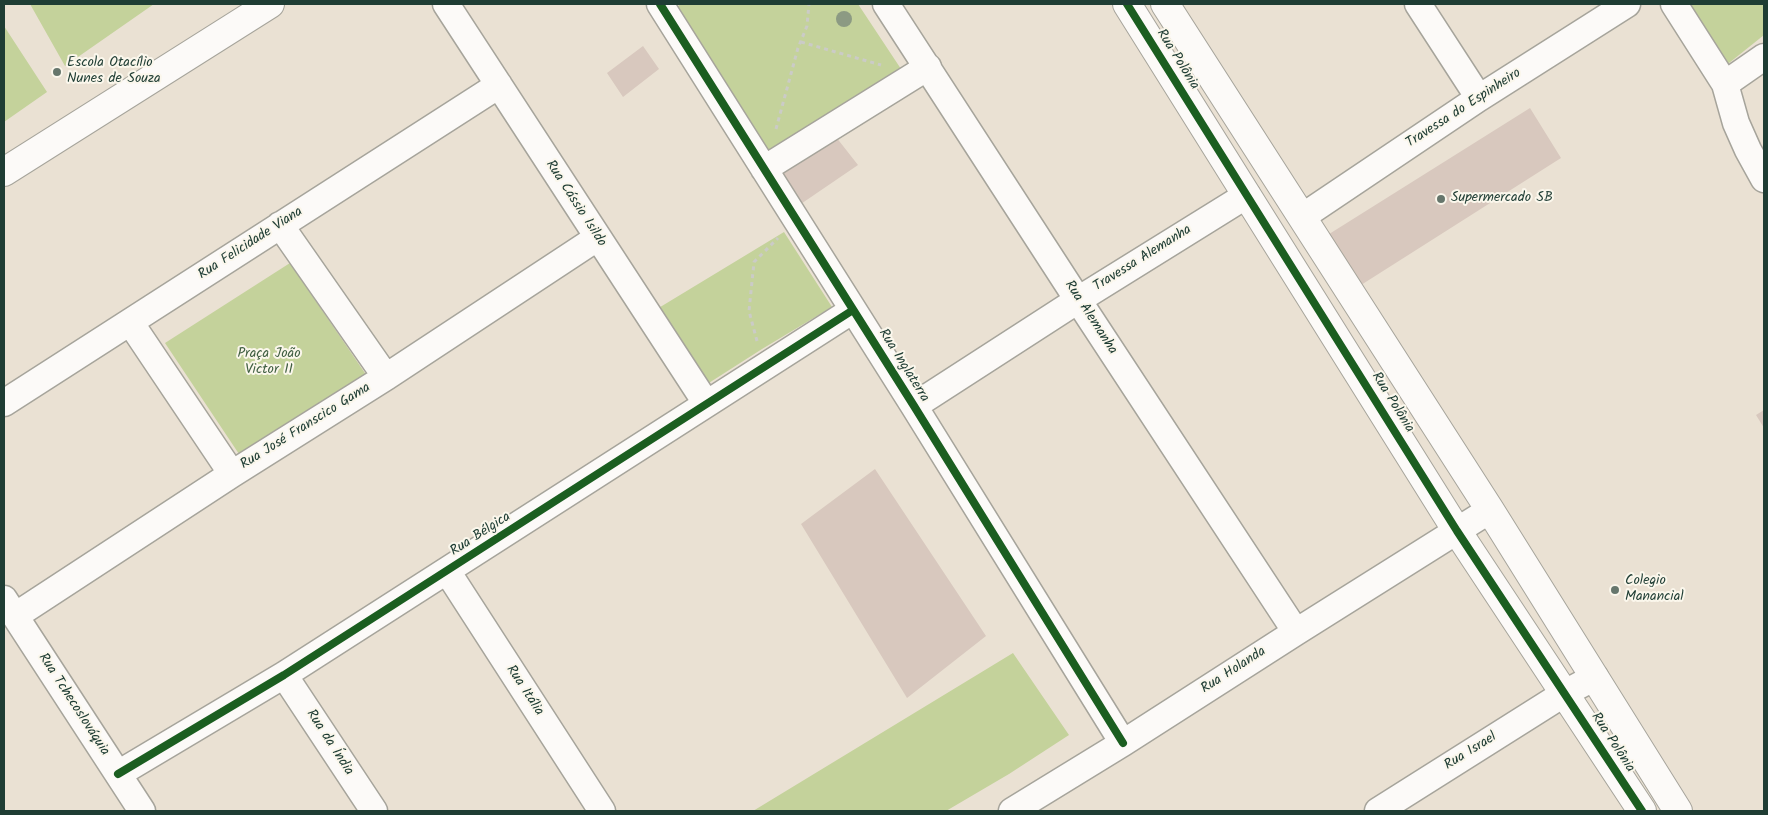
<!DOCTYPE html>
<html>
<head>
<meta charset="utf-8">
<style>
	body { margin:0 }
	#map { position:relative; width:1768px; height:815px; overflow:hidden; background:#eae1d3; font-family:Kalam,sans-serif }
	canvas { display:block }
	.frame { position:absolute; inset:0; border:5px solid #1f3d34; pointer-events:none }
</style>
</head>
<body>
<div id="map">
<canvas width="1768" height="815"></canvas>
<div class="frame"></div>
</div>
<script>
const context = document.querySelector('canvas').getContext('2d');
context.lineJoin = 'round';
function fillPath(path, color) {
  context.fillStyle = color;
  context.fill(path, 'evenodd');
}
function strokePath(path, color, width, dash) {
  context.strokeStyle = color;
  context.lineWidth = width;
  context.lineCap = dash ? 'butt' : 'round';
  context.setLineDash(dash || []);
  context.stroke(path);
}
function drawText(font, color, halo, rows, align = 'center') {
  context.font = font + ' Kalam,sans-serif';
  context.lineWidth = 4;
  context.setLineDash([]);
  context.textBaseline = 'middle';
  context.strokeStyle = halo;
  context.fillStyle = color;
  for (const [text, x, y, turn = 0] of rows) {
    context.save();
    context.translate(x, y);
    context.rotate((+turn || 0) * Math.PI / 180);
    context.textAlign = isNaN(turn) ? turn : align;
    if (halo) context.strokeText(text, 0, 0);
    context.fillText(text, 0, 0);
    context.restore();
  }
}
fillPath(new Path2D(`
	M30,4H154L65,66Z
	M681,4H858L903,72L767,163L672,10Z
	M1676,4H1764V35L1719,71Z
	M4,26L47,92L4,122Z
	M784,232L832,307L762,349L701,388L652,312Z
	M290,263L371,382L247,466L165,343Z
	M1013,653L1069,735L1009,774L946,811H753Z`), '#c4d29b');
fillPath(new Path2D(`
	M643,46L659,69L623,97L607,73Z
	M1530,108L1561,158L1350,292L1318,241Z
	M836,137L858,165L792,210L770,177Z
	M1764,410V428L1756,415Z
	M875,469L986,636L907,698L801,524Z`), '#d8c8be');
const street = new Path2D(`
	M446,4L706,403
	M660,4L914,406L1123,743
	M886,4L1078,300L1296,632
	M1418,4L1479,98
	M1674,4L1725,84L1736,123L1748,150L1764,179
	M1725,84L1764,57
	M764,169L928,67
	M1302,217L1479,98L1627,4
	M280,225L386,377
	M130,322L232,474
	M4,403L499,85
	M914,406L1078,300L1247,195
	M447,571L602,811
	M4,599L142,811
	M15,616L232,474L386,377L597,238
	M284,675L374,811
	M118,774L284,675L853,310
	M1012,811L1123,743L1296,632L1490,510
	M1378,811L1565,693L1595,677`);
const secondary = new Path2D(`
	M1127,4L1457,531L1642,811
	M1165,4L1490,510L1678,811
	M4,172L270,4`);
strokePath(street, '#a6a49b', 29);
strokePath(secondary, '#a6a49b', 30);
strokePath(new Path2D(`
	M801,42L881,65
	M776,129L798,48L807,26L809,4
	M757,341L749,311L754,262L778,238`), '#cbcbc7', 3, [4, 4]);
strokePath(street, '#fcfaf8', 26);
strokePath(secondary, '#fcfaf8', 28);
strokePath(new Path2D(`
	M660,4L914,406L1123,743
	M1127,4L1457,531L1642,811
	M118,774L284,675L853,310`), '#1b5e20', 8);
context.fillStyle = '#8c9a83';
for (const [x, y] of [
	[844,19]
]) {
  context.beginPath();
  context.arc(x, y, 8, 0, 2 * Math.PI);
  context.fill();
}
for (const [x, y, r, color] of [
	[57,72,5,"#66766c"],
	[1441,199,5,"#66766c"],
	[1615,590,5,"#66766c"]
]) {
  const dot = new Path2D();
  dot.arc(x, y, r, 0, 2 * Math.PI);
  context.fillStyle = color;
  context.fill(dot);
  strokePath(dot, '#fbf7ec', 2);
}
drawText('14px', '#1f3d34', '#fbf7ec', [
	["Rua Polônia",1177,60,58],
	["Travessa do Espinheiro",1464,109,-33],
	["Rua Cássio Isildo",575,204,57],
	["Rua Felicidade Viana",251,244,-33],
	["Travessa Alemanha",1143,259,-32],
	["Rua Alemanha",1090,318,57],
	["Rua Inglaterra",903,366,58],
	["Rua Polônia",1392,403,58],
	["Rua José Franscico Gama",306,427,-32],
	["Rua Bélgica",481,535,-33],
	["Rua Holanda",1234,671,-33],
	["Rua Itália",524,691,57],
	["Rua Tchecoslováquia",73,705,57],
	["Rua da Índia",329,743,57],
	["Rua Polônia",1612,743,57],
	["Rua Israel",1471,752,-32]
]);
drawText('14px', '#1f3d34', '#fbf7ec', [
	["Escola Otacílio",67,64],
	["Nunes de Souza",67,80],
	["Supermercado SB",1451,199],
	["Colegio",1625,582],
	["Manancial",1625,598]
], 'left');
drawText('14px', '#405f42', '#fbf7ec', [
	["Praça João",269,355],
	["Victor II",269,371]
]);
</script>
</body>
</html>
